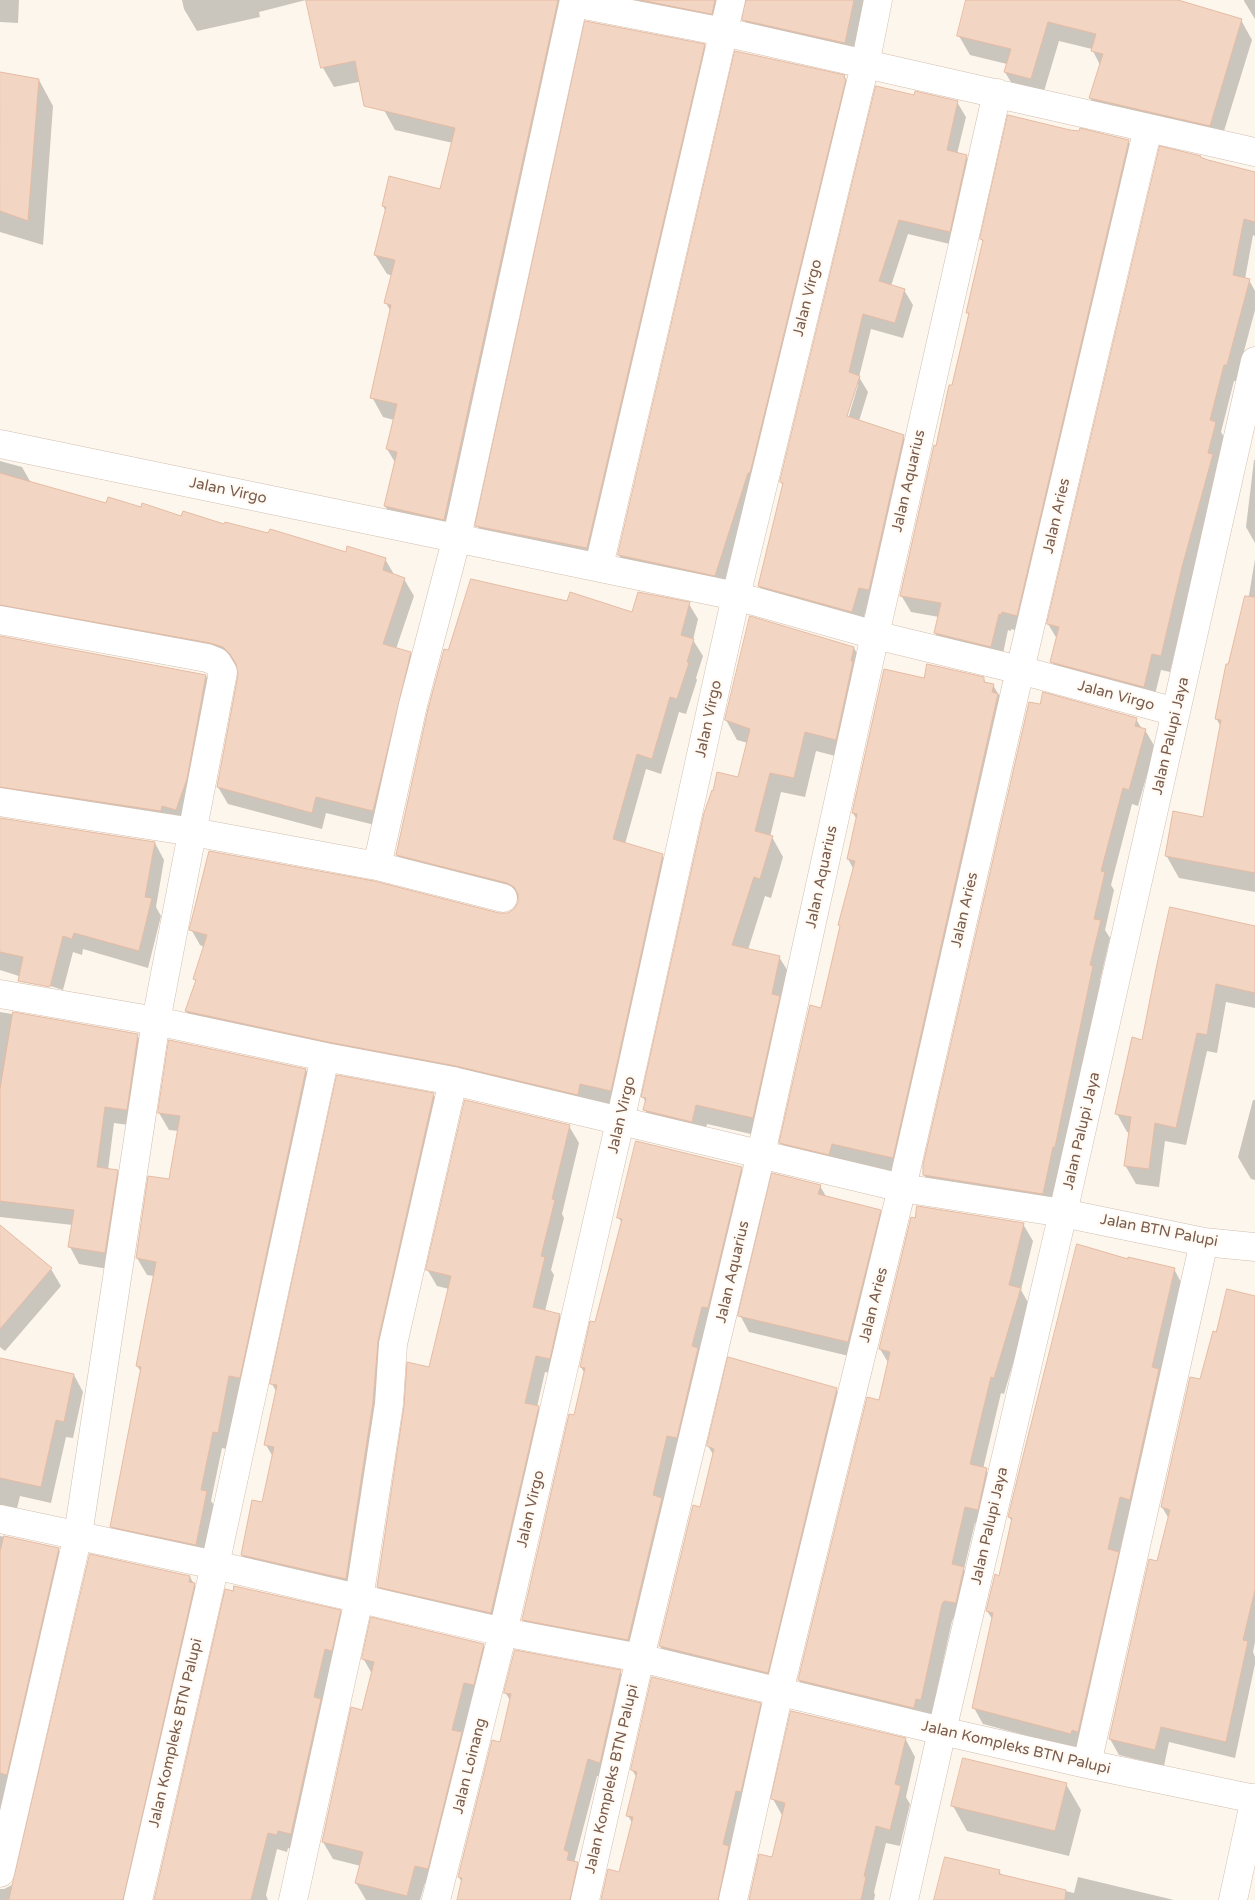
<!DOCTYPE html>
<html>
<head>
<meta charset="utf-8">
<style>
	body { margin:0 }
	canvas { display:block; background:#fdf6ec }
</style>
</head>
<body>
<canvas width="1255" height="1900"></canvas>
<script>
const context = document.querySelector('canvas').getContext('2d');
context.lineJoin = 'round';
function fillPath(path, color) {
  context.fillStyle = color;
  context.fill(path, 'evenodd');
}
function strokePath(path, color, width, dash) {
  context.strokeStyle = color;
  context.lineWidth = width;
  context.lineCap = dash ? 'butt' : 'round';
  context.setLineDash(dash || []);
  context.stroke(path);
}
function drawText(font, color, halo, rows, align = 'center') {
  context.font = font + ' "Varela Round",sans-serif';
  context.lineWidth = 4.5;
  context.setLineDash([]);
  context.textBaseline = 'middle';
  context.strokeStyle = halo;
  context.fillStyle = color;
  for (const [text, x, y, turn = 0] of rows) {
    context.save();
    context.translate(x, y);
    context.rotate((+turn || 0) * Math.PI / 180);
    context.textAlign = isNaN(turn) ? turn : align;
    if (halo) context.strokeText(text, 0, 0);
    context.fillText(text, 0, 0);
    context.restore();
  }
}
fillPath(new Path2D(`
	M0,0H19L18,23L0,22Z
	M182,0H306L259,12L260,17L197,31L184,9Z
	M321,0H366L383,77L334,87L323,68L319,52Z
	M404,0H863L867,8L855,62L755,39L744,20L746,4H737L722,32L580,4L455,539L396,525L385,506L396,464L387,449L394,420L383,417L372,397L391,312L386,303L393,276L387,274L375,255L386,212L383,206L441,190L453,143L395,130L384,110Z
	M967,0H1174L1241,20L1252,40L1220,144L1101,118L1090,98L1100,65L1092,49L1059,41L1042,98L1016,91L1005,72L1007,64L970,55L959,36Z
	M1244,0H1255V19L1244,1Z
	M704,45L713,62L596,564L486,542L477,525Z
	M736,52L844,76L853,93L724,592L628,572L619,555Z
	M0,73L39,80L53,106L43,245L0,232Z
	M914,97L957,102L966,117L957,154L966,156L975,171L958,246L908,234L891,286L904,290L913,305L903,338L871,329L859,377L868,392L859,421L903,436L912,451L877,604L868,603L861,627L768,601L759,586L783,486L781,482ZM856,383L858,385L847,422L844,421Z
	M1080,133L1128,141L1138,158L1026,633L1011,629V631L1008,630L1001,663L945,650L935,633L939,617L911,612L901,595L969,315L968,313L983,242L981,239Z
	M1201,159L1255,174V236L1253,235L1245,279L1249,280L1255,291V310L1236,381H1234L1221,432L1225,439L1170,672L1161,670L1153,703L1061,678L1052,662L1057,639L1048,624Z
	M1254,460H1255V543L1246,527Z
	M0,461L22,467L31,483L107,504L142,509L225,525L347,554L385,559L395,576L404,579L414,596L396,649L410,653L420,670L383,827L326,813L322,829L228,804L218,787L240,675L238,668L234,664L0,625Z
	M1255,559V892L1179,878L1166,855L1204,818L1221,727L1216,718L1247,607Z
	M568,603L633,614L689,604L698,619L693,640L703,656L696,678L697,680L686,714L679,712L661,774L646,769L625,844L662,855L672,871L620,1106L195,1027L186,1011L196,982L194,979L204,947L200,945L191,929L507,914L515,910L519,900L517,899L406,870L397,854L449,652Z
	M0,637L206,676L216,693L185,827L0,807Z
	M854,648L865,668L847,759L816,751L805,797L781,792L770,837H772L783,857L771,898L765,896L748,950L779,957L791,976L764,1137L707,1124L703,1141L656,1130L645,1110L646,1103L643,1097L739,779L748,743L737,740L726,720Z
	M984,679L986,684L993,685L1003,702L902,1175L791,1159L781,1143L822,1009L854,870L848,859L857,820L853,813L925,680Z
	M1136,719L1142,729L1145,730L1155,747L1138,806L1132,804L1111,885L1114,890L1105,930L1110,938L1100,981L1102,984L1052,1210L934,1192L924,1175Z
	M0,819L155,843L164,860L156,907L161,916L148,968L83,949L82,955L73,952L63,990L0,970Z
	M1255,931V1008L1226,1002L1217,1053L1207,1051L1186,1145L1165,1141L1159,1187L1136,1184L1125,1165L1130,1133L1127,1132L1117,1114L1143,1041Z
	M0,1012L137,1035L147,1052L136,1126L114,1123L108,1170L117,1171L127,1188L114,1270L79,1264L70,1247L73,1225L0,1217Z
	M170,1041L306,1070L315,1087L249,1394L238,1392L227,1449L222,1448L211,1501L216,1508L205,1561L121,1543L112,1526L141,1372L137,1366L154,1276L147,1275L137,1258L149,1177L170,1181L179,1131L169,1130L159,1113Z
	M433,1094L443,1111L355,1596L252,1571L242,1555L263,1504L273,1457L266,1445L277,1393L272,1384Z
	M1253,1100H1255V1180L1251,1179L1238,1157Z
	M569,1126L579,1143L562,1214L564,1218L551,1270L554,1275L545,1311L559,1315L569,1332L559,1375L545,1372L537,1407L548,1424L501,1630L388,1603L378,1586L449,1289L437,1286L427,1269Z
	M741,1168L751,1184L638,1656L533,1636L523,1619L585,1374L581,1367L596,1324L622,1223L618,1217Z
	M820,1186L827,1198L880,1211L889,1227L857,1358L749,1332L740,1315Z
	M1023,1224L1033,1241L1021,1290L1030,1306L1004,1394L1001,1393L983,1469L986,1470L996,1487L987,1526L975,1523L964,1569L973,1585L965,1620L954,1617L952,1621L931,1717L809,1697L799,1680L880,1402L889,1364L880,1349Z
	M0,1226L51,1269L61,1286L5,1351L0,1347Z
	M1129,1260L1174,1269L1183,1286L1119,1555L1127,1569L1080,1750L983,1724L974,1708L993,1620L987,1611L1000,1577L1013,1523L1009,1517Z
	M1255,1297V1642L1253,1652L1255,1657V1664L1235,1758L1169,1742L1164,1766L1119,1755L1110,1739L1169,1519L1162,1507L1217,1334Z
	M0,1362L74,1375L83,1392L73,1438L66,1437L51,1503L20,1496L14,1521L0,1524Z
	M836,1389L846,1406L777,1689L670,1663L660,1646L701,1509L714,1456L708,1446Z
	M0,1536L58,1549L68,1566L0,1860Z
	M190,1577L204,1601L135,1900H0V1889H4L12,1885Z
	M340,1611L350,1628L301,1851L288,1848L287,1852L277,1849L266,1895L268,1900H155Z
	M483,1645L493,1662L437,1886L425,1883L420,1900H366L356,1883L361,1866L333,1859L323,1842L362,1711L372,1674L363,1658Z
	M620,1671L630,1688L610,1779L597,1776L574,1863H577L587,1880L583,1900H458L462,1883L459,1877L501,1744L511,1702L505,1692Z
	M760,1704L770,1721L730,1900H602L620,1874L633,1824L628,1816L637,1778L632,1770Z
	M906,1740L915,1757L906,1797L910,1804L900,1846L886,1843L874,1892L875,1895L874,1900H750L773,1858L783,1817L773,1799Z
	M1066,1784L1081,1810L1069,1856L967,1831L953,1806Z
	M999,1871L1002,1876L1074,1893L1078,1877L1174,1900H936Z`), '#0003');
const building = new Path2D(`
	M306,0H558L444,520L384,506L397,452L386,449L397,404L370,398L391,305L384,303L395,260L374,255L386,207L382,206L389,176L440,189L455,128L364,106L355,61L321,68Z
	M641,0H715L712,14Z
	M746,0H854L845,43L742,20Z
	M966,0H1178L1242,19L1210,126L1089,98L1103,54L1091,51L1096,34L1048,22L1031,79L1004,72L1011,49L957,36Z
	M585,21L705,44L587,548L475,526Z
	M735,51L845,75L844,78L846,79L750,473H748L715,576L618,555Z
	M0,72L39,79L28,221L0,211Z
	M876,86L914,95L915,91L958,101L947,150L967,155L950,232L899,220L879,281L905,289L895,323L863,314L849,372L860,376L847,416L904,435L869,590L859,588L852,612L758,586L783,483L780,482Z
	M1008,115L1070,130L1079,131L1080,128L1129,140L1017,616L1002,612L1001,615L999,614L991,647L934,633L941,603L900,596L934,445L936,446L949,385H952L969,313H966L983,240L980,239Z
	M1160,146L1201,156L1200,157L1208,160L1255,172V222L1244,219L1233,275L1250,279L1227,365H1224L1210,420L1216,422L1208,453L1213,454L1182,567L1161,656L1152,654L1144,687L1050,662L1059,627L1047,624Z
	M0,473L106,503L108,497L141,507L142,503L181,516L183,511L224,524L225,522L268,533L270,529L346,552L347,546L386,558L383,570L405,578L383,644L411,652L373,811L316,797L312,813L217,787L238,675L236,664L230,654L223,647L210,643L0,605Z
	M471,579L567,601L570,592L632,612L638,592L690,602L681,635L694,639L687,662L689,663L677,699L670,697L652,759L637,754L613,839L663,854L611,1091L580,1084L578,1095L456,1066L328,1042L185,1011L196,980L193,979L207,935L189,930L209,851L374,881L499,913H508L514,909L518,902V894L514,887L507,883L396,855L428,709L444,649L448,650Z
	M1245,596L1255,597V873L1165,856L1173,811L1203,817L1221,720L1215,719L1226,664H1228Z
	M750,616L854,647L851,661H853L836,740L805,732L794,778L770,773L755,831L773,836L760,879L754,877L732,945L780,956L772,994L780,996L753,1118L696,1105L692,1122L643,1110L646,1098L641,1097L704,813L712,790L713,791L717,772L738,777L750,729L725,720Z
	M0,636L206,675L187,779L176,810L162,806L161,811L0,787Z
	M927,664L984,677V682L994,684L992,692L998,694L893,1158L832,1144L829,1155L779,1143L810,1005L821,1008L840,926L838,925L855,861L847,859L857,814L852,813L884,669L924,678Z
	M1043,692L1137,718L1135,726L1146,729L1129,790L1123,788L1101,871L1105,872L1094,919L1101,920L1090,965L1093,966L1055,1147H1053L1043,1194L923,1175V1165L1029,702L1040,704Z
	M0,818L155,842L145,897L152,898L139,951L74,933L72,939L63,936L50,987L18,981L23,957L0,952Z
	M1170,907L1255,926V993L1216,984L1207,1035L1197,1033L1176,1128L1155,1123L1149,1169L1124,1166L1131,1117L1115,1114L1132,1037L1142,1040L1156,969Z
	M13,1012L138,1034L127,1110L105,1107L97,1167L118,1170L105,1253L68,1247L74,1210L0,1201V1089Z
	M169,1040L306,1069L240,1378L229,1376L218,1433L213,1432L201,1490L207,1491L196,1545L110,1527L141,1367L136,1366L156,1262L136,1258L148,1176L169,1179L180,1116L158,1113Z
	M337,1075L434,1093L378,1341L373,1402L346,1579L241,1555L252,1500L262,1502L274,1447L264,1445L277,1385L270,1384Z
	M465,1100L570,1125L552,1199L555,1200L541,1256L545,1257L533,1307L560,1314L550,1359L536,1356L525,1403L539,1406L491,1613L377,1587L404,1406L407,1362L429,1367L451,1276L426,1270Z
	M636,1141L742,1167L708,1308L702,1307L692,1346L698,1348L677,1438L667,1436L653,1495L662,1498L628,1640L522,1620L569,1414L574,1415L585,1368L580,1367L590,1321L595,1322L622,1219L617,1218Z
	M772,1173L821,1185L818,1194L881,1210L848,1342L738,1316Z
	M917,1206L1024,1223L1009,1285L1021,1288L994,1378L991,1377L970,1464L987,1468L978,1510L965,1507L952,1564L964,1567L956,1603L944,1601L942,1604L921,1700L916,1699L914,1708L798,1680L867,1397L879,1400L890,1352L879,1349L911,1217L915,1218Z
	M0,1225L52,1268L0,1329Z
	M1077,1244L1128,1259V1257L1175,1268L1152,1367L1159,1369L1130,1500L1120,1497L1108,1549L1119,1552L1078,1732L1072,1730L1071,1734L972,1708L993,1613L986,1611L995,1574L999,1576L1012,1518L1008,1517L1018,1476Z
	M1227,1289L1255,1296V1590L1243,1640L1248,1641L1226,1742L1161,1727L1155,1750L1109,1739L1149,1559L1157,1561L1170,1510L1161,1507L1190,1377L1200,1379L1213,1331L1216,1332Z
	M728,1357L837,1388L768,1673L659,1646L693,1505L700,1507L714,1449L707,1446Z
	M0,1358L74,1374L64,1422L56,1420L41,1487L0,1478Z
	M4,1536L59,1548L7,1775L0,1773V1552Z
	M90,1554L190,1576L189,1582L195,1583L123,1900H9Z
	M234,1586L341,1610L332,1651L325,1649L314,1697L321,1699L291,1834L278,1831L277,1835L268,1833L251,1900H154L225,1589L233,1591Z
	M371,1617L484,1644L474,1685L464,1683L452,1730L462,1732L428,1869L415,1866L407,1896L355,1883L363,1852L322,1842L351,1707L362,1710L374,1662L362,1659Z
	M515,1650L621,1670L600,1763L588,1759L564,1850L569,1852L567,1860L578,1862L570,1900H457L462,1878L458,1877L492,1740L500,1742L511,1694L504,1693Z
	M652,1677L761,1703L741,1792L736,1791L723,1844L729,1846L718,1900H601L608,1869L619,1872L633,1817L626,1816L637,1772L631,1770Z
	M791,1711L906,1738L895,1784L901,1786L890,1830L876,1826L864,1876L866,1877L861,1900H749L759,1854L772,1857L785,1803L771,1799Z
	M963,1758L1067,1783L1055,1831L951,1806Z
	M945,1857L1000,1870L999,1874L1066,1890L1065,1900H934Z`);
fillPath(building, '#f3d5c3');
strokePath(building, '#e6bba3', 1);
const street = new Path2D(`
	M574,3L724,32L1255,152
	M0,444L736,596L875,635L1020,670L1176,712
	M599,566L731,0
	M0,620L207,658L217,662L223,672L156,1021L78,1535L0,1873
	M0,802L193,832L377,866L503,898
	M377,866L413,705L457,537L574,0
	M0,994L156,1021L325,1057L453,1081L902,1188L1063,1213L1204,1242L1255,1247
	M0,1519L215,1565L503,1632L640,1658L942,1731L1087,1764L1255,1799
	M1087,1764L1204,1242
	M138,1900L215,1565L325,1057
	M293,1900L359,1599L389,1404L393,1344L453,1081
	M436,1900L503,1632L620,1122L736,596L865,65L878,0
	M585,1900L640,1658L761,1154L875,635L997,93
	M733,1900L779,1692L902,1188L1020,670L1148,128
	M904,1900L942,1731L1063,1213L1255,361
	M1233,1900L1255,1798`);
strokePath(street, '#d1beb0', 29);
strokePath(street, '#fff', 28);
drawText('15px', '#7a5c4d', '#fffaf3', [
	["Jalan Virgo",808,298,-76],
	["Jalan Aquarius",909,481,-77],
	["Jalan Virgo",228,491,12],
	["Jalan Aries",1057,516,-77],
	["Jalan Virgo",1116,696,15],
	["Jalan Virgo",709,719,-78],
	["Jalan Palupi Jaya",1171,736,-77],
	["Jalan Aquarius",822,877,-78],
	["Jalan Aries",965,910,-77],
	["Jalan Virgo",622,1115,-77],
	["Jalan Palupi Jaya",1082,1131,-77],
	["Jalan BTN Palupi",1159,1231,11],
	["Jalan Aquarius",733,1272,-77],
	["Jalan Aries",874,1305,-76],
	["Jalan Virgo",531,1509,-77],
	["Jalan Palupi Jaya",990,1526,-77],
	["Jalan Kompleks BTN Palupi",176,1733,-77],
	["Jalan Kompleks BTN Palupi",1016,1748,13],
	["Jalan Loinang",470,1766,-76],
	["Jalan Kompleks BTN Palupi",612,1779,-77]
]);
</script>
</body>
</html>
